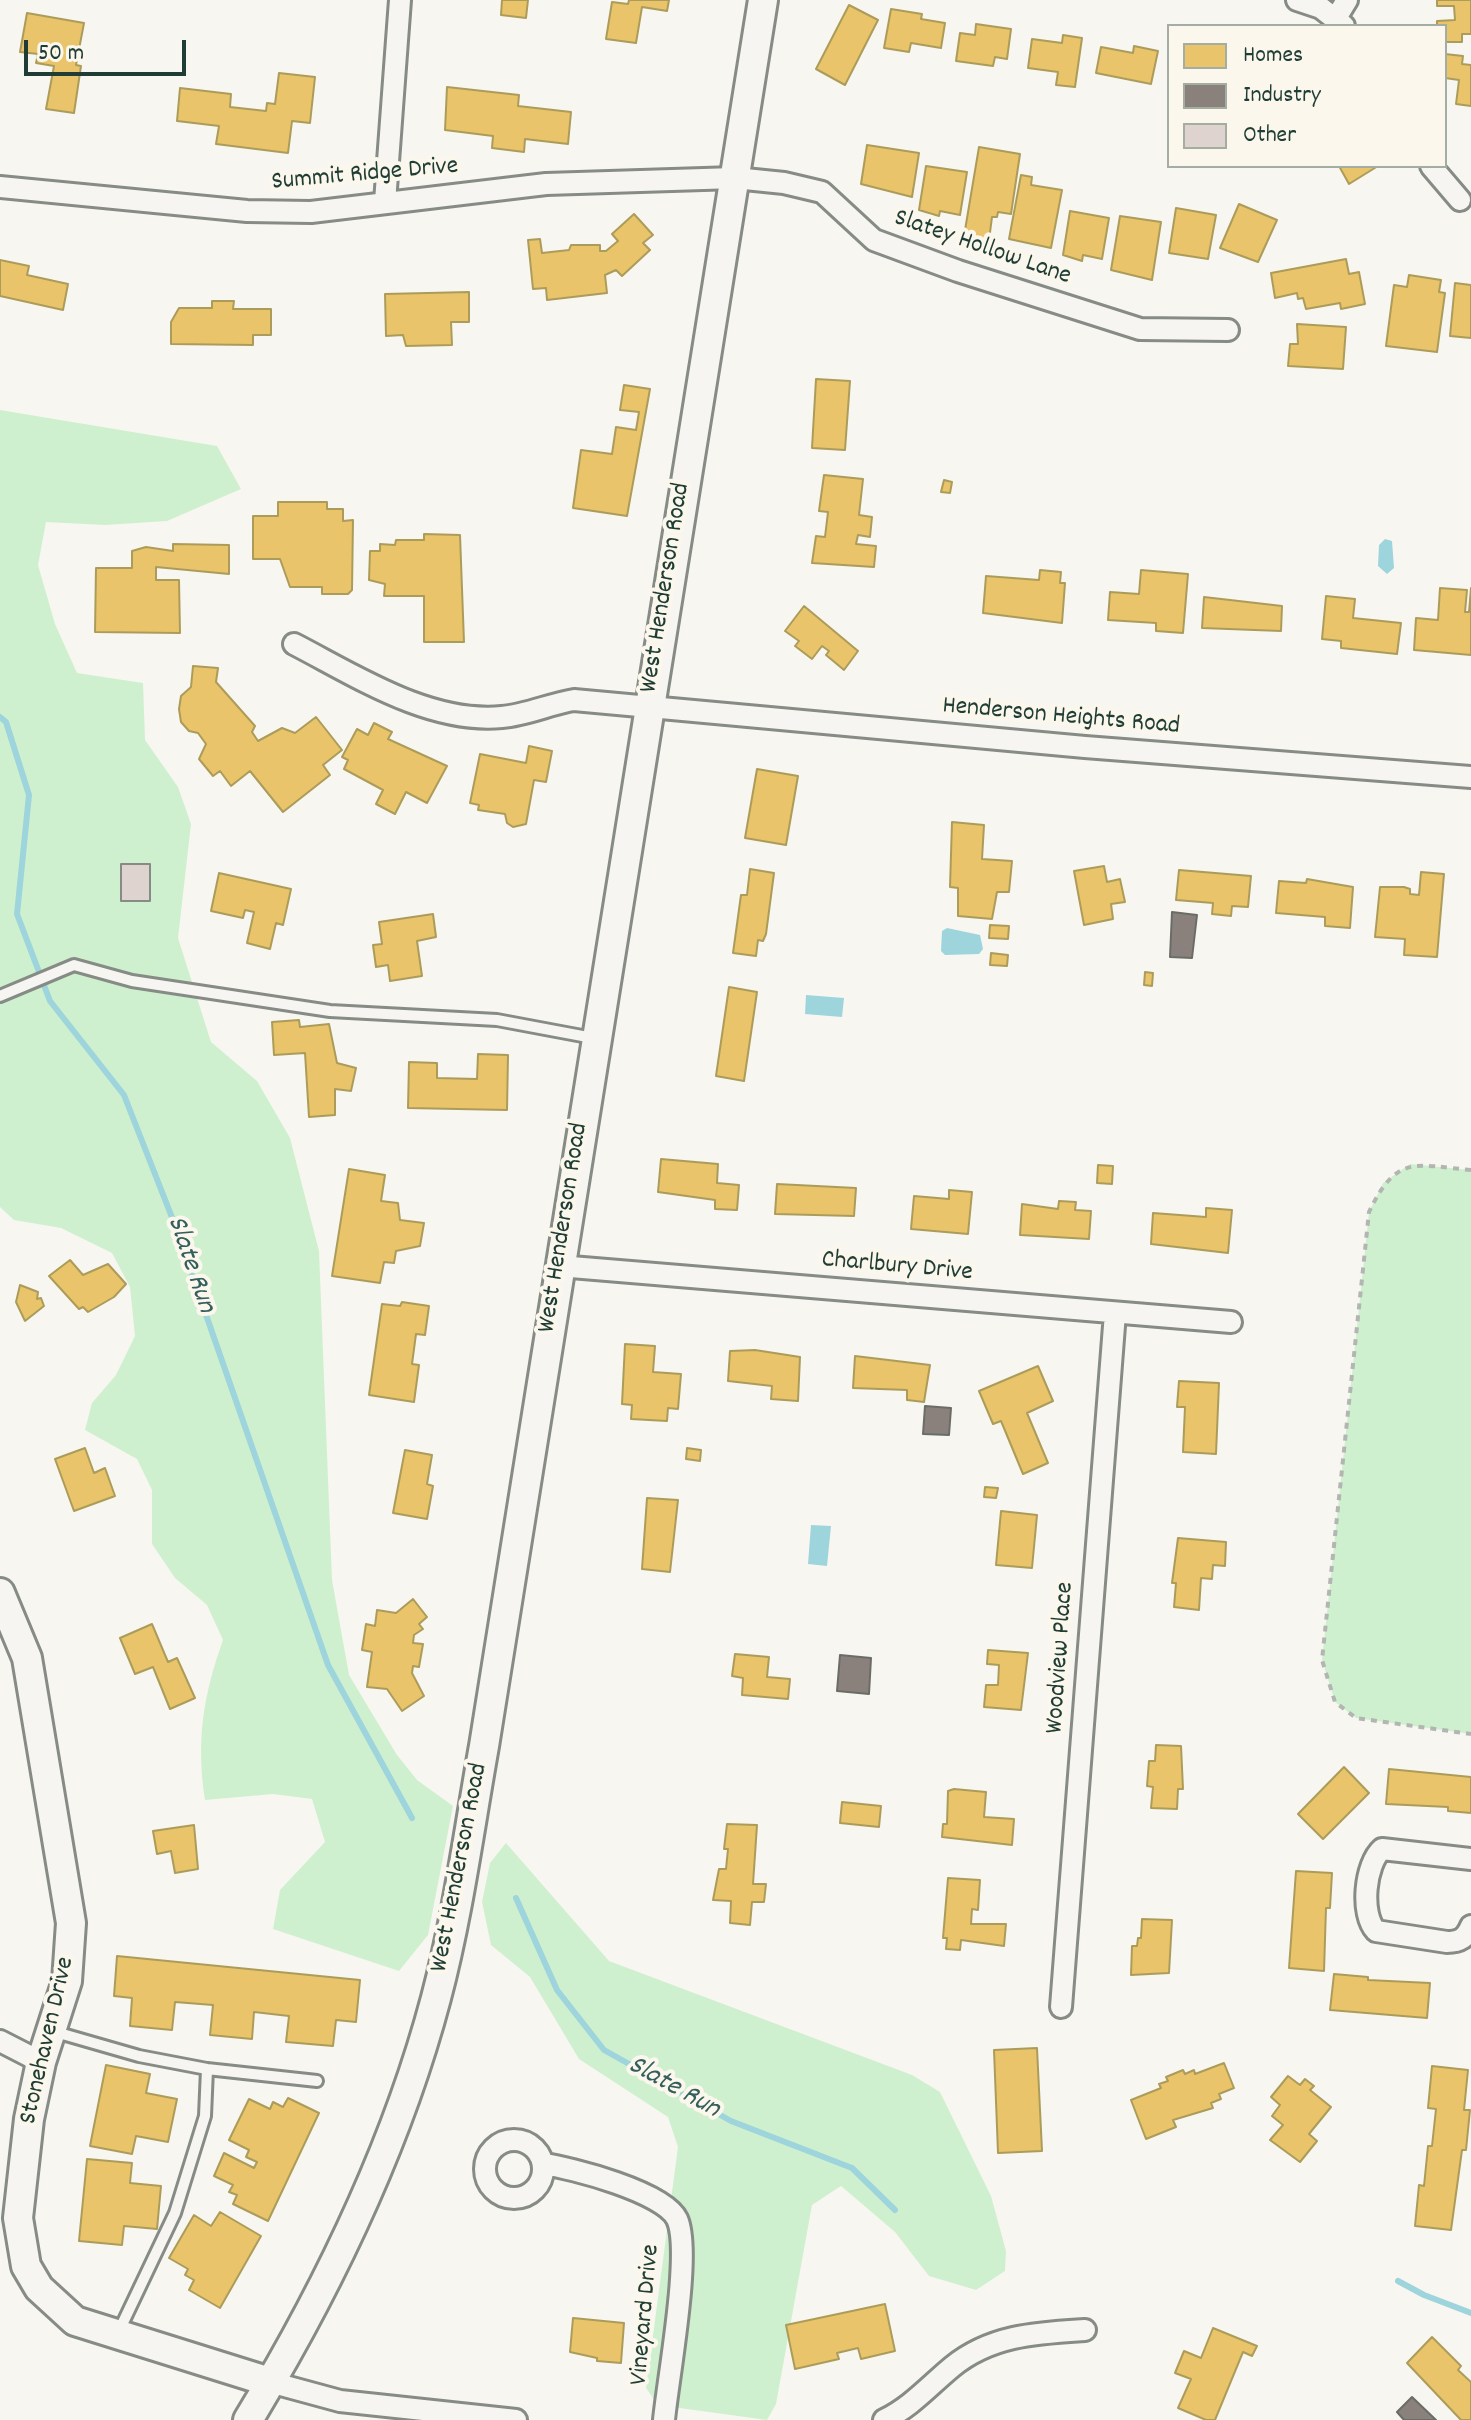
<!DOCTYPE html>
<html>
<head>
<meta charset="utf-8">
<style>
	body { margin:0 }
	#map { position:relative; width:1471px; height:2420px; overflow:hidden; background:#f8f6f0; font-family:Dekko,sans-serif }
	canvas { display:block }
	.legend { position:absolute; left:1167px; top:24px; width:280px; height:144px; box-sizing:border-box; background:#fbf7ec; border:2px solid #a3ada2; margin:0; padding:10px 14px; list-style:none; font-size:24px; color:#1f3d34 }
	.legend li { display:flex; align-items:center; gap:16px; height:40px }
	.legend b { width:40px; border:2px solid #a3ada2 }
	.scale { position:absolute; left:24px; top:40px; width:162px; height:36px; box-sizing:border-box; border:4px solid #1f3d34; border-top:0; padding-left:10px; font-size:24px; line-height:28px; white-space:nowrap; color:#1f3d34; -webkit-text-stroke:6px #fbf7ec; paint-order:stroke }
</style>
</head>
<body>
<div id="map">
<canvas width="1471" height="2420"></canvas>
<ul class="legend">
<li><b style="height:22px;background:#e9c46a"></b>Homes</li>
<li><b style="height:22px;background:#8a817c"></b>Industry</li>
<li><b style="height:22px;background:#dfd3d0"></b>Other</li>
</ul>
<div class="scale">50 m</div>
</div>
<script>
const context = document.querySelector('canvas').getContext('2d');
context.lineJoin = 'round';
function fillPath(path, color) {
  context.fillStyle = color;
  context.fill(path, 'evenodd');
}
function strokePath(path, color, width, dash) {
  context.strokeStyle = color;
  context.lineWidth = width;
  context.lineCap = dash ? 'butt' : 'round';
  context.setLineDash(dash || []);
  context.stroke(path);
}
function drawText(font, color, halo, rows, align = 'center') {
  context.font = font + ' Dekko,sans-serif';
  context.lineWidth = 8;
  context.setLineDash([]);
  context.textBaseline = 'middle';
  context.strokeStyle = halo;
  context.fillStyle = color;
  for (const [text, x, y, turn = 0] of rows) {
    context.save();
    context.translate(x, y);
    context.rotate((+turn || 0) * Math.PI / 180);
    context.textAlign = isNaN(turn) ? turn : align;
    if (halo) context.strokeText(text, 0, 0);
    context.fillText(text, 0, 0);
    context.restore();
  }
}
fillPath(new Path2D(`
	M0,410L217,446L241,489L167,521L105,525L46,522L38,565L55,624L77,673L143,683L145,740L178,787L191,824L178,938L211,1042L257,1081L290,1138L319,1251L332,1580L349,1675L397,1755L417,1780L453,1806L428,1935L399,1971L273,1929L280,1890L325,1842L312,1799L273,1794L205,1800C196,1741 203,1696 223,1640L207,1605L175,1578L152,1544V1490L137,1459L85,1430L92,1403L116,1375L135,1336L130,1287L112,1253L61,1228L14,1220L0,1207Z
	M1410,1164L1471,1170V1734L1356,1718L1335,1702L1322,1660L1369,1212L1383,1183Z
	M506,1843L609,1961L912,2075L940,2092L991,2196L1006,2251L1005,2271L976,2290L929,2276L895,2232L841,2186L812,2205L776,2404L767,2420L658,2405L646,2388L678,2147L668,2117L579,2059L530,1977L491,1945L482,1902L490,1863Z`), '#cff0cf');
fillPath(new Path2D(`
	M1385,539L1392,541L1394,568L1387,574L1378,566L1379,545Z
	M947,928L980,935L983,949L979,954L945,955L941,951L942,931Z
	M806,995L844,998L842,1017L805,1014Z
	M811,1525L831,1526L827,1566L808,1564Z`), '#9ed4dc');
const homes = new Path2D(`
	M502,0H528L526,18L501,15Z
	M629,0H669L667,11L642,7L636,43L606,39L612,2L628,4Z
	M1437,0H1471V34H1462V42H1445V26H1437V21L1455,20L1454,6H1437Z
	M849,5L878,20L845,85L816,69Z
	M891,9L922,14L921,19L945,23L941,48L911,43L909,52L884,48Z
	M27,13L84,23L76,65L81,66L74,113L46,109L54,66L36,63L38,54L20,52Z
	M976,24L1011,29L1007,59L995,57L993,66L956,61L960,33L975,35Z
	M1063,35L1082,38L1075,87L1056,85L1058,72L1028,68L1032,39L1062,43Z
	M1134,46L1158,51L1151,84L1096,73L1101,47L1133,53Z
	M1445,54L1463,56L1462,64L1471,65V106L1456,104L1459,80L1445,78Z
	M279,73L315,77L310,123L292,121L288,153L216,144L219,126L177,121L180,88L231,94L230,107L266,111L267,103L275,104Z
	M447,87L519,95L518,106L571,112L568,144L525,139L524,152L492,148L493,136L445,130Z
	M867,145L919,153L912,197L861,184Z
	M979,147L1020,154L1011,214L998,212L997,217H992L989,240L964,236Z
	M926,166L967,172L960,215L940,211L939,216L919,210Z
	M1339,166H1378L1349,184Z
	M1021,175L1032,177L1031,185L1062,190L1051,248L1009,239Z
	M1239,204L1277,220L1258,262L1220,248Z
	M1176,208L1216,215L1208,259L1169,253Z
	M1070,211L1109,218L1102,259L1083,255L1082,261L1063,255Z
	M634,214L653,235L643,243L650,250L622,276L616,270L605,275L607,293L547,300L546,288L533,289L528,240L540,239L542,253L569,250L571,245H600V251H606L618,241L612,234Z
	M1120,216L1161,222L1152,280L1111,270Z
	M1346,259L1349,274L1359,272L1365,304L1341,309L1340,303L1306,309L1303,298L1298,299L1297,293L1275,298L1271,273Z
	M0,260L29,266L27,275L68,284L63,310L0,296Z
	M1409,275L1441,280L1439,292L1445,293L1437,352L1386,346L1394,285L1407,287Z
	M1455,283L1471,285V338L1450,336Z
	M469,292V322H451L452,345L406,346L403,335L386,336L385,294Z
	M212,301H234L233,309H271V335H253V345L171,344V322L179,308H212Z
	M1297,324L1346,327L1343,369L1288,366L1290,344H1298Z
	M816,379L850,381L845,450L812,448Z
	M624,385L650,389L627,516L573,508L581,450L612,454L616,427L636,430L639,412L620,410Z
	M824,475L863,479L859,515L872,517L870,537L858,535L856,544L876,546L874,567L812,563L816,536L825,537L828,512L819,511Z
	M944,480L952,482L950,493L941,492Z
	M278,502H327V509H343V521L353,520L352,590L348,594H322V587H290L280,559H253V516H278Z
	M424,534L460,535L464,642H424V596H384L385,584L369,580L370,551H380V544L395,545L396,540H424Z
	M173,544L229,545V574L156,567V580H179L180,633L95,632L96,568H132V551L146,547L173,551Z
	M1040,570L1061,572L1060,583H1065L1062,623L983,613L986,576L1039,580Z
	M1141,570L1188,574L1183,633L1156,631V623L1108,620L1110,592L1139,594Z
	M1440,588L1467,590L1465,612H1469L1471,588V655L1414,650L1416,618L1438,620Z
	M1326,596L1355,599L1353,618L1401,623L1397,654L1341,648V641L1322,639Z
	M1204,597L1282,606L1281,631L1202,628Z
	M804,606L858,651L844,670L826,655L829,651L822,646L812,659L795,646L799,641L785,631Z
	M193,666L218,668L216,682L255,726L252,732L258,741L282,728L295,733L316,717L342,750L323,765L330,775L283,812L250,771L231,786L220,771L213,776L199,759L206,744L198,733L189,731L181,722L179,709L181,696L191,687Z
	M374,723L392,732L388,739L447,766L427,803L406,792L395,814L376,804L383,790L344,769L348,760L342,757L357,729L368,735Z
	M529,746L552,751L546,782L534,780L526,824L513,827L507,823L505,814L478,810L479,805L470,803L480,754L526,763Z
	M757,769L798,776L786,845L745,838Z
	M952,822L984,825L982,859L1012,861L1009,892H997L992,919L958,916V888L950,887Z
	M1104,866L1107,882L1120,879L1125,902L1111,904L1113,919L1084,925L1074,871Z
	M750,869L774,873L766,934L763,941L758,940L756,956L733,953L741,895H747Z
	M1179,870L1251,876L1248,907L1232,906L1231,916L1212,914L1213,903L1176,900Z
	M1421,872L1444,874L1437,957L1404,955L1405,939L1375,937L1380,887H1404L1410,889V894L1419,895Z
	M219,873L291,889L283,925L276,923L270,949L247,943L254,912L245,910L243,918L211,911Z
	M1307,879L1353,887L1350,928L1325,926V917L1276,913L1279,881L1306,883Z
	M433,914L436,937L417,941L422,976L390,981L388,965L376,967L373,945L382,944L379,922Z
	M990,925L1009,926L1008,939L989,938Z
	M991,953L1008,955L1007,966L990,965Z
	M1145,972L1153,973L1152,986L1144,985Z
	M729,987L757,992L744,1081L716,1076Z
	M299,1020L300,1027L329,1024L337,1063L356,1068L351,1091L335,1089V1115L309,1117L305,1053L274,1055L272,1022Z
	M478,1054L508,1055L507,1110L408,1108L409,1062L437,1063V1078L477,1079Z
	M661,1159L718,1164L717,1183L739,1185L737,1210L715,1209V1200L658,1192Z
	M1098,1165L1113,1166L1112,1184L1097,1183Z
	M349,1169L385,1175L381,1201L398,1203L400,1220L424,1223L420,1246L396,1251L394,1263L384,1262L380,1283L332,1276Z
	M777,1184L856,1188L854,1216L775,1214Z
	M949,1190L972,1192L968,1234L911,1229L914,1196L949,1199Z
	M1059,1201L1076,1202L1075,1210L1091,1211L1089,1239L1020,1235L1022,1204L1058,1209Z
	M1206,1208L1232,1210L1228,1253L1151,1244L1153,1213L1206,1217Z
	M70,1260L83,1275L108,1264L126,1284L114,1297L88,1312L83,1307L79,1309L49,1276Z
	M20,1285L38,1292L37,1299L41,1298L44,1306L25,1321L16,1302Z
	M402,1302L429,1306L425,1335L416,1334L412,1364L419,1365L414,1402L369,1395L382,1304L400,1306Z
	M625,1344L655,1346L653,1372L681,1374L678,1409L668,1408L667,1421L631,1419L632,1405L622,1404Z
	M755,1350L800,1357L798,1401L771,1399L772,1386L728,1381L730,1351Z
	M855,1356L930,1365L924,1402L907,1400V1390L853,1388Z
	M1038,1366L1053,1401L1027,1413L1048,1463L1023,1474L1001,1421L993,1424L979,1391Z
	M1179,1381L1219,1383L1216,1454L1183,1452L1185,1407H1177Z
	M85,1448L94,1473L105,1468L115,1496L74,1511L55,1459Z
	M687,1448L701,1450L700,1461L686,1459Z
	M405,1450L432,1455L427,1484L433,1486L427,1519L393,1513Z
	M985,1487L998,1488L996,1498L984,1497Z
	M647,1498L678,1500L670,1572L642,1569Z
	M1001,1511L1037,1515L1032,1568L996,1565Z
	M1178,1538L1226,1542L1225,1566L1213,1565L1212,1579L1201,1578L1199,1610L1174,1607L1176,1583H1172Z
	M413,1599L427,1617L419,1624L423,1629L414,1635L413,1643L423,1644L419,1667L413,1666L412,1673L424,1696L402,1711L387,1689L367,1687L372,1652L362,1650L366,1624L375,1626L377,1610L396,1613Z
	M152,1624L168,1662L177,1658L195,1698L170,1709L153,1667L135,1674L120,1638Z
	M988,1650L1028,1653L1021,1710L984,1707L986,1685H998L999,1665L987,1664Z
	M735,1654L769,1657L767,1677L790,1679L788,1699L742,1695L743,1678L732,1676Z
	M1156,1745L1181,1746L1183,1789H1178L1177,1809L1151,1808L1153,1787L1147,1786L1149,1761H1155Z
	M1344,1767L1369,1793L1323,1839L1298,1814Z
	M1389,1769L1471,1777V1813L1448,1811V1807L1386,1804Z
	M954,1789L986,1792L984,1817L1014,1819L1012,1845L942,1837L943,1824H947L948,1791Z
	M842,1802L881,1806L879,1827L840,1823Z
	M727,1824L757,1825L753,1884H766L764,1902H752L750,1925L730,1923L731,1901L713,1900L719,1869H726L728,1849H724Z
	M194,1825L198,1869L175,1873L171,1851L157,1854L153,1831Z
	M1296,1871L1332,1873L1330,1908H1326L1324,1971L1289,1968Z
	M948,1878L980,1880L978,1910L972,1909L971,1924H1006L1004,1946L961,1940L960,1950L946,1949L947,1938H943Z
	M1142,1919L1172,1920L1169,1973L1131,1975L1132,1946H1137L1138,1938H1141Z
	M117,1956L360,1980L356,2022L336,2020L333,2046L286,2042L289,2016L254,2012L252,2039L210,2035L213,2005L175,2002L172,2030L130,2026L132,1998L114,1996Z
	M1334,1974L1368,1977V1980L1430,1983L1427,2018L1330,2010Z
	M1037,2048L1042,2151L998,2153L994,2050Z
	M1224,2063L1234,2088L1219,2094L1221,2099L1211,2103L1213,2108L1173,2120L1176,2127L1146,2139L1131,2100L1161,2088L1159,2084L1168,2081L1166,2077L1183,2070L1185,2074L1194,2070L1195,2074Z
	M106,2065L150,2074L146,2093L177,2099L168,2142L136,2136L132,2154L90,2146Z
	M1432,2066L1468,2070L1464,2110H1470L1466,2150H1462L1451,2230L1415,2226L1419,2185L1424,2186L1428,2146H1432L1436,2109L1428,2108Z
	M1288,2076L1300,2085L1305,2079L1314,2086L1310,2090L1331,2107L1309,2134L1317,2141L1300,2162L1270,2140L1283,2125L1272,2116L1280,2105L1271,2097Z
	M288,2098L319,2113L268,2221L233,2204L237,2195L229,2192L233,2185L214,2176L224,2153L254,2168L257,2162L246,2157L249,2150L229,2140L249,2099L270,2109L273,2102L283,2107Z
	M87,2159L132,2163L130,2183L161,2186L157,2229L124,2226L122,2245L79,2241Z
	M220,2212L261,2236L220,2308L189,2290L194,2280L185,2275L188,2269L169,2258L194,2215L211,2226Z
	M885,2304L895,2351L861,2359L858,2348L837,2353L839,2359L795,2369L786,2325Z
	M573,2318L624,2323L621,2363L597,2361V2358L570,2352Z
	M1213,2328L1257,2346L1252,2356L1243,2352L1215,2420H1206L1178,2408L1191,2379L1175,2373L1184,2351L1201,2358Z
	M1432,2337L1461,2366L1458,2370L1471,2382V2420H1461L1407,2363Z`);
fillPath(homes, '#e9c46a');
strokePath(homes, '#ac9c5a', 2);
const industry = new Path2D(`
	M1172,912L1197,915L1192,958L1170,957Z
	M925,1406L951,1408L949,1435L923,1434Z
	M840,1655L871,1658L869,1694L837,1691Z
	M1412,2397L1436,2420H1404L1397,2412Z`);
fillPath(industry, '#8a817c');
strokePath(industry, '#6a6d66', 2);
strokePath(new Path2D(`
	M0,717L6,722L29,795L17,914L50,1001L124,1095L173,1220L328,1665L412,1818
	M516,1898L557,1990L604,2050L731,2121L852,2168L895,2210
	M1398,2281L1424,2295L1471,2313`), '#9ed4dc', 6);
const building = new Path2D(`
	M121,864H150V901H121Z`);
fillPath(building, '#dfd3d0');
strokePath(building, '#868b86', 2);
const lane = new Path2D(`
	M0,996L74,965L132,981L330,1011L497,1020L593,1038
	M52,2031L139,2056L207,2069L317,2081
	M118,2333L175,2213L205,2116L207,2069`);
const street = new Path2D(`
	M1297,0L1321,8L1344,26
	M1336,18L1347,0
	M1431,166L1460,200
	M0,187L247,211L311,212L546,184L735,178L784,183L822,192L874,240L958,271L1140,329L1228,330
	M385,202L400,0
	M294,644C356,676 429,724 502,717C526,715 550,704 574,700L1085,747L1471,777
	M559,1266L1231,1322
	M1471,1859L1382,1849C1365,1864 1360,1914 1376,1931L1447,1942C1460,1942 1466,1938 1471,1926
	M1061,2007L1115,1313
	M0,2041L41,2062
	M485 2169a29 29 0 1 1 58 0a29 29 0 1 1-58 0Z
	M543,2164C572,2168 664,2192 677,2219C692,2251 668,2378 664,2420
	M270,2382L340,2401L516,2420
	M884,2420C911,2407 929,2386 952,2367C991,2335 1037,2333 1085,2330`);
const secondary = new Path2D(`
	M0,1593L27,1658L71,1923L67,1981L41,2062L29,2119L18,2218L26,2266L39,2288L75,2321L270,2382
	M248,2420C327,2290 397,2145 436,1998C458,1915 469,1830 484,1746L763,0`);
strokePath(lane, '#868b86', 16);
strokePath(street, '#868b86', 26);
strokePath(secondary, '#868b86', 34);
strokePath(new Path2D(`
	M1471,1170C1414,1165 1397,1154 1369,1212L1322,1660L1335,1702L1356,1718L1471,1734`), '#b2b5b1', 4, [6, 6]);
strokePath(lane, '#f6f5f1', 10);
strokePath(street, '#f6f5f1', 20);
strokePath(secondary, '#f6f5f1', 28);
drawText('26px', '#1f3d34', '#fbf7ec', [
	["Summit Ridge Drive",365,176,-5],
	["Slatey Hollow Lane",982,249,19],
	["West Henderson Road",667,588,-81],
	["Henderson Heights Road",1061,718,5],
	["West Henderson Road",565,1228,-81],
	["Charlbury Drive",897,1268,5],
	["Woodview Place",1062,1658,-86],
	["West Henderson Road",461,1868,-79],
	["Stonehaven Drive",49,2041,-77],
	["Vineyard Drive",647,2315,-85]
]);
drawText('italic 28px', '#355f5c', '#fbf7ec', [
	["Slate Run",189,1265,71],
	["Slate Run",673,2089,29]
]);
</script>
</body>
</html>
